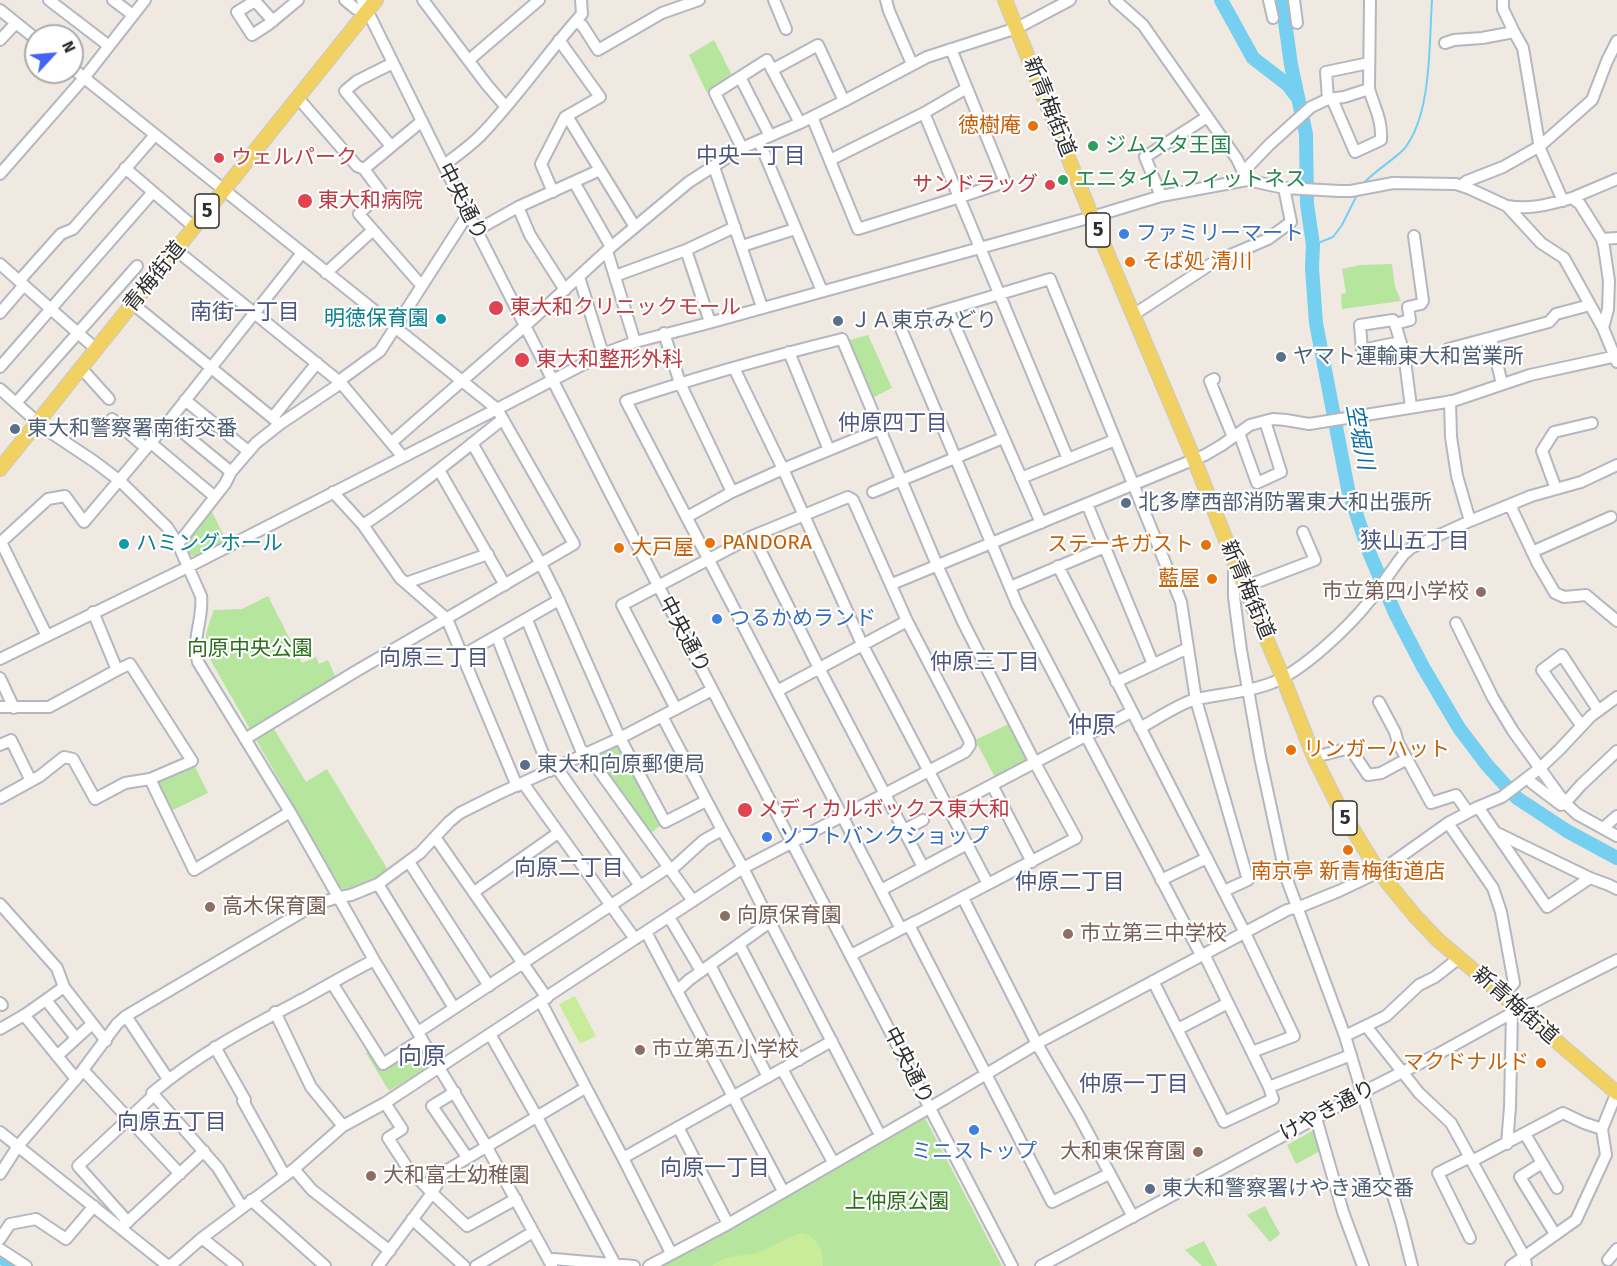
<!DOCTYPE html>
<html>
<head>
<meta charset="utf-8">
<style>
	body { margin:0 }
	#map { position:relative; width:1617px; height:1266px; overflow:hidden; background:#efe9e1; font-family:"Fira Sans",sans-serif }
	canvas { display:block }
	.north { position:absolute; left:24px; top:24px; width:60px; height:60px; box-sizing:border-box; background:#fff; border:2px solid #ababab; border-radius:50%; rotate:64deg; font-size:16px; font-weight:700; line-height:24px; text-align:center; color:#2e2e2e }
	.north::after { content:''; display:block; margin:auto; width:21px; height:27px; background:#4264fb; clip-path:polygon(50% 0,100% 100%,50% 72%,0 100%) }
</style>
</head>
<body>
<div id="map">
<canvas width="1617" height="1266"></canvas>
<div class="north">N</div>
</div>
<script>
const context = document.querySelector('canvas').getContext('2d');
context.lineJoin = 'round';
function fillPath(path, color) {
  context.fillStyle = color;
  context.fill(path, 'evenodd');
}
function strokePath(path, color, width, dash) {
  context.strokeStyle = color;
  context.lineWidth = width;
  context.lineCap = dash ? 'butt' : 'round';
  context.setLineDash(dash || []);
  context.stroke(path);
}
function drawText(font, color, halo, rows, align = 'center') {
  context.font = font + ' "Fira Sans","Noto Sans JP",sans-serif';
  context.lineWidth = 4.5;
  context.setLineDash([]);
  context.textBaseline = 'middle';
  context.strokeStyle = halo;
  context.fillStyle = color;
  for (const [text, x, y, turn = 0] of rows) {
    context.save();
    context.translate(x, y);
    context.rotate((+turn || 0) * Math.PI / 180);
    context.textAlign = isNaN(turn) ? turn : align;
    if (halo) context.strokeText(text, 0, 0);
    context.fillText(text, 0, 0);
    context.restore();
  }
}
fillPath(new Path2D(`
	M714,40L733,77L707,93L689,55Z
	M1392,264L1395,287L1401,301L1342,309L1341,294L1346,293L1342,269L1360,265Z
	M868,335L892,388L870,399L846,341Z
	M210,508L226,540L195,556L188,555L184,542Z
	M268,596L302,663L316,657L319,664L328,660L336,678L268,719L306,782L327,769L388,870L375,880L348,890L341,888L211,661C201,642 207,629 214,610L242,609Z
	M1011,723L1029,757L1028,763L996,779L975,740Z
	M617,745L621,746L662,824L649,835L594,758L596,755Z
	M194,765L208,793L171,811L157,781Z
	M421,1042L434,1064L389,1091L366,1053L372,1049L383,1065Z
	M923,1114L1002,1266H665L664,1264Z
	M1314,1130L1320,1151L1296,1164L1287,1145Z
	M1265,1206L1280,1234L1270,1242L1247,1215Z
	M1204,1241L1217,1266H1202L1185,1250Z`), '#b6e59e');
fillPath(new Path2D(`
	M575,996L596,1036L580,1044L559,1004Z
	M802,1233C818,1236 823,1250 823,1266H712C730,1251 743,1259 762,1251C776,1245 788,1237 802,1233Z`), '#c9ec9a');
strokePath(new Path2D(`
	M1362,186C1367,176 1394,160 1404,149C1432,115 1429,43 1432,0
	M1313,245L1333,237L1342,225L1358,193`), '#75cff0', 2);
strokePath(new Path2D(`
	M0,1260L10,1266`), '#75cff0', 8);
strokePath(new Path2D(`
	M1221,0L1253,58L1288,85L1296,96
	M1282,0L1291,65L1306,134L1307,204L1313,245L1312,268L1316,323L1348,489L1369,552L1395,613L1423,667L1459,728L1487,765L1517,798L1567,831L1617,858`), '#75cff0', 14);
const minor = new Path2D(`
	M49,0L109,46
	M113,0L133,15
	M345,0L356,9L367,11
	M362,0L452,182L609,491L1012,1266
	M423,0L487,85L506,107
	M774,0L786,29
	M886,0L889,11L912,64
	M1115,0L1143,25L1237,159L1247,180L1284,188L1340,191H1351L1393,183L1456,184L1468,188L1507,206L1541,243L1564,258L1603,328L1617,362
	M1269,0L1273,18
	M1294,0L1297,23
	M1503,0V9L1514,32L1523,48L1540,149L1563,201
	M0,10L36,39
	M273,21L255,1L237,12L252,35L269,24L298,0
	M575,22L582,25L598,50L662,13L699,0
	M0,40L16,23
	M1445,43L1454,40L1482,38L1514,32
	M469,60L539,0
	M72,68L497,409L574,544L353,673L245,739
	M772,70L818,45L844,101
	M740,77L770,136
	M298,98L357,166L364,169L381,192L359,214L421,285
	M1328,99L1326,72L1369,63
	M1332,99L1355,152L1381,140C1382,119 1375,109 1369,89
	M924,113L1068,459
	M567,116L635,227
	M812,117L858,229L960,197L1005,182L951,49
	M759,141L822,291
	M391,146L345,91L357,81L393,63
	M742,148L715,93L767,60L800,123
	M830,160L924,113L967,88
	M444,165C456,156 469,147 480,136C517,98 546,54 582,14L581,0
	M714,167L762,307
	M125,168L194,227
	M364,169L422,121
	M1243,172L1270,144L1311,107L1328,99L1344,97L1369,89L1370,0
	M0,174L84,78L145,0
	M574,182L611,247
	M1462,185L1467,181L1503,167L1540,146L1592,100L1607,61L1617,41
	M553,192L541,164L565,117L600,97L559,40
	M1161,196L1145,157L1207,117
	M1572,198L1617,179
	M1507,206C1531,210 1550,204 1572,198L1580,204L1602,239L1604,247L1609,281L1608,309L1603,328
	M518,207L530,235L565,290
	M477,230L518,207L600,170
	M1602,239L1617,238
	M742,246L795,229
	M176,250L341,383L403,457
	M686,250L710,322
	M607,251L635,342
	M0,264L96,349
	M326,273L373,230
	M615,276L686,250L735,227
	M579,277L603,354
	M19,281L61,234L73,229L155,135
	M133,304L280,424
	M948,310L1041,523
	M0,313L24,285
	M1133,315L1214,262L1268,239L1291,222L1284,188
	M1395,324L1404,353L1411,407
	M664,333L680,383L732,492
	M1491,338L1502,384
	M1400,342L1362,350L1360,325L1393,320L1395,324L1410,320L1408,307L1421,304L1423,301L1414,236
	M1448,349L1549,322L1556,314L1590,305
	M789,352L829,450
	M0,367L153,192
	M81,368L109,399
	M734,368L783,469L862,644L988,884
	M1214,379L1210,381L1233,437
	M0,389L44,428L95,462L120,481L167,527L178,544L201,596C204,618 191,639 198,662L290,812L374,960L484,1142L552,1266
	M185,400L248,451
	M1450,401L1451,437L1457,476L1470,521
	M16,403L137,266
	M273,417L317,363
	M112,419L146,448
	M169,421L231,472
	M1239,433L1257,483L1281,472L1265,421
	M392,442L525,326L611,247L689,182L742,148L800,123L844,101L927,57L1017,28L1070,0
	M151,443L215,497
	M472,443L541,564L559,600L620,738L665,822L706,801
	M439,470L505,585
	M1021,478L1115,440
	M1556,489L1542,451L1554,432L1592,423
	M333,492L363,525L400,578L447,619L517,786
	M873,492L1003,438
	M1087,504L1153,664
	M1510,505L1538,564L1555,593L1564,597L1586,595L1617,621
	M687,517L732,492L783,469L880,429
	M363,525C412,493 457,455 503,419
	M753,536L819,668L923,867
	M178,544L225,484L231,472L256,443L280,424L341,383L343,378L380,351L468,214
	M1532,552L1611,517
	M1234,565V597L1241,650L1260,757L1286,877L1345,1036L1401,1222L1412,1266
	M1058,566L1245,933L1294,1036L1252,1052
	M406,583L488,554
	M892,584L1205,455L1222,445L1250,425L1265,421L1273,419L1286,420L1309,424L1453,401L1530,375L1617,356
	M1010,587L1105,547
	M1244,587L1315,560L1303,532
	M527,620L581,750L587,754L693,901
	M1456,623L1493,698L1513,731L1565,803L1581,785L1617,751
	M47,636L1,542L48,499L65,496L84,522L169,421L302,253
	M497,637L550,771
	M463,655L559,600
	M0,659L188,567L497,409L603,354L635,342L705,324L1092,217L1161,196L1247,180
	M0,678L14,708
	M1116,682L1188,648
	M777,691L907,621
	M1379,702L1395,732L1398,743L1407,759
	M0,707H49L117,670L93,612
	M662,716L722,830L743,868L770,922L880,1135
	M1581,725L1542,670L1562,655L1598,710
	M1140,728C1153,721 1179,704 1193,700C1218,694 1244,693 1269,684C1301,673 1350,626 1371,599C1383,584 1392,569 1404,554L1411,548L1470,521L1531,496L1581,482L1617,465
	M0,745L11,740L31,781
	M1314,757L1350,748L1368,775L1381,773L1407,759L1431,803L1456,795L1468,812
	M557,768L640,886
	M1528,778L1532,783L1561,805L1565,803L1577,814L1617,836
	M150,779L194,870L290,812
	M523,783L635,939
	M992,785L1032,862
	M0,798L40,776L64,757L73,759L95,799L125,783L150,779L192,761L130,664L117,670
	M1478,807L1547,907L1590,878
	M948,808L1131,712
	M1448,823L1493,888L1501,912L1514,983L1503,995
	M1603,828L1617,816
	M904,830L923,820
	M1497,833L1590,878L1609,885L1617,889
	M435,837L547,998
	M409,862L489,986
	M671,870L704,840L722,830
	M1161,880L1207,858
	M378,884L454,1008
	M881,890L967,844
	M474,892L558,833
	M963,898L1037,1044L1079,1116L1133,1217
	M0,904L57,968L64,987L106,1041
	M669,917L701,971
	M909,925L1052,1202L1109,1174
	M646,932L783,1191
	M739,944L799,1060
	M851,955L901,929L923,918L1076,838L1035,763L963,622L937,565L842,339C769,357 697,377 626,401L901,929
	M1201,955L1017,604L899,324L1050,279L1181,602L1196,700L1248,880L1224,891
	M710,965L768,1077
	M1153,981L1224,1122L1273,1099L1269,1087L1204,954
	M332,983L383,1064L422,1039
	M677,991L689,980L770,922
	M46,1000L76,1038
	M541,1002L623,1158L671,1253
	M0,1003L2,1005
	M275,1012L311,1087L343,1126
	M24,1015L76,1079
	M126,1016L168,1079
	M1366,1026L1419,1093L1451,1123L1525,1258L1526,1266
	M0,1029L26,1014L64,987
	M1178,1029L1228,1003
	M418,1032L669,867
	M490,1034L537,1117L615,1264
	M1345,1036L1386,1016L1419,985L1435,977L1459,958
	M215,1047L245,1100
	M57,1056L92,1024
	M782,1069L833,1162
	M83,1070L180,1174
	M1269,1087L1351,1055
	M455,1092L432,1106L467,1157
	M154,1095L218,1168L242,1207
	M243,1101L285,1176
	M385,1103L402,1129L388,1138L407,1167L432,1193L467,1226L516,1199
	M1316,1118L1343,1212L1363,1266
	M678,1127L728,1224
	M0,1132L168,1266
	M1525,1134L1557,1188
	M1507,1144L1510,1107L1512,1013
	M1470,1157L1438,1173L1470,1238
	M623,1158L832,1041
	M1472,1161L1563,1113L1584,1123L1602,1129
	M1542,1163L1520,1177L1555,1234
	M294,1169L312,1190L390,1251
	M0,1174L18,1146L76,1079L117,1024L126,1016L314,905L339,897L351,895L378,884L420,853L449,822L460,813L498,794L620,738L712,690
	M251,1200L325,1266
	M412,1219L464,1266
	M128,1222L78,1166L154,1095L152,1093C199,1053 252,1026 305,998C328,985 351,972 374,960
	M123,1226L204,1151
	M202,1238L237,1266
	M0,1239L10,1224L36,1219L66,1239L94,1206
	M0,1249L26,1266
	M1608,1260L1617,1249
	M549,1261L554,1259L634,1266
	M170,1266L202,1238L294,1169L343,1126L385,1103L432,1072L743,868L965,752L970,745L969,740L907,621L853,500L848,497L753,536L622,605L676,709
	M378,1266L432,1193L443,1174L449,1169L585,1088
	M476,1266L533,1232
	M649,1266L728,1224L936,1104L1045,1039L1287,910L1302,906L1339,891L1379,872L1448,823L1478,807L1502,797L1540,768L1560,749L1591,716L1617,697
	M1041,1266L1316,1118L1361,1093L1438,1054L1512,1013L1617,960
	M1511,1266L1576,1220L1606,1155L1602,1129L1617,1092`);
const major = new Path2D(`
	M1005,0L1092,217L1194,459L1244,586L1283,678L1314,757L1340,809L1379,872L1415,916L1438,940L1617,1093
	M0,469L376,0`);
strokePath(minor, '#b4b7c1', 14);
strokePath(major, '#c9c9c9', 16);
strokePath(minor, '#fff', 10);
strokePath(major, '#f2d163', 14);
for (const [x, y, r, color] of [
	[1033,126,6,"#e8710a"],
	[1093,146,6,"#2e9e5b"],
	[219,158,6,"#e0444e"],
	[1063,180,6,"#2e9e5b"],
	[1050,185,6,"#e0444e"],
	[305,201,8,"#e0444e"],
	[1124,234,6,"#3f7fe0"],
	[1130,262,6,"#e8710a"],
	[496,308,8,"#e0444e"],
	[441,319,6,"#0f9aa8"],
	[838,321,6,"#5c6f8a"],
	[1281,357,6,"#5c6f8a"],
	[522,360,8,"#e0444e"],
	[15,429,6,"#5c6f8a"],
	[1126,503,6,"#5c6f8a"],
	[710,543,6,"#e8710a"],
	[124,544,6,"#0f9aa8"],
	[1206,545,6,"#e8710a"],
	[619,548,6,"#e8710a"],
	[1212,579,6,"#e8710a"],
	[1481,592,6,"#8d6e63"],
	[717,619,6,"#3f7fe0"],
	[1291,750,6,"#e8710a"],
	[525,765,6,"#5c6f8a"],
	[745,810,8,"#e0444e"],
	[767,837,6,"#3f7fe0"],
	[1348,850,6,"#e8710a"],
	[210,907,6,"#8d6e63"],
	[725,916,6,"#8d6e63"],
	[1068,934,6,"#8d6e63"],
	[640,1050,6,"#8d6e63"],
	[1541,1063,6,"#e8710a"],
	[974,1130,6,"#3f7fe0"],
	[1198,1152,6,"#8d6e63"],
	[371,1176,6,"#8d6e63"],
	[1150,1189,6,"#5c6f8a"]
]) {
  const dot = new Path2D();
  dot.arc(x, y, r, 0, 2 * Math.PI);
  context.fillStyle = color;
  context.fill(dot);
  strokePath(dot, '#fff', 2);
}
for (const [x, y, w] of [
	[207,211,24],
	[1098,230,24],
	[1345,818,24]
]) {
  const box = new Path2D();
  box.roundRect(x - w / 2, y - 17, w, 34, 4.5);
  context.fillStyle = '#fff';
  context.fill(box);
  strokePath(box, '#2e2e2e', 1.5);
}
drawText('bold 20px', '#2e2e2e', null, [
	["5",207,211],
	["5",1098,230],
	["5",1345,818]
]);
drawText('21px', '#2e2e2e', '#fff', [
	["新青梅街道",1049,107,68],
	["中央通り",462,202,63],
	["青梅街道",155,277,-51],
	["新青梅街道",1247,590,67],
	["中央通り",684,635,62],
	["新青梅街道",1515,1006,41],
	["中央通り",908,1066,63],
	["けやき通り",1328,1111,-28]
]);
drawText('21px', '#c56008', '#fff', [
	["徳樹庵",1021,126],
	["そば処 清川",1142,262,"left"],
	["PANDORA",722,543,"left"],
	["ステーキガスト",1194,545],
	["大戸屋",631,548,"left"],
	["藍屋",1200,579],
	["リンガーハット",1303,750,"left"],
	["南京亭 新青梅街道店",1348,872,"center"],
	["マクドナルド",1529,1063]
], 'right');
drawText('21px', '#27864d', '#fff', [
	["ジムスタ王国",1105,146],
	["エニタイムフィットネス",1075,180]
], 'left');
drawText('21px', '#be3a42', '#fff', [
	["ウェルパーク",231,158],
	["サンドラッグ",1038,185,"right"],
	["東大和病院",318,201],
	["東大和クリニックモール",510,308],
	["東大和整形外科",536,360],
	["メディカルボックス東大和",758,810]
], 'left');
drawText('21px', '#366cbe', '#fff', [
	["ファミリーマート",1136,234],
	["つるかめランド",729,619],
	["ソフトバンクショップ",779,837],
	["ミニストップ",974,1152,"center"]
], 'left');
drawText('21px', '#0d838f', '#fff', [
	["明徳保育園",429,319],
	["ハミングホール",136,544,"left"]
], 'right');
drawText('21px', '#4e5e75', '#fff', [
	["ＪＡ東京みどり",850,321],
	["ヤマト運輸東大和営業所",1293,357],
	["東大和警察署南街交番",27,429],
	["北多摩西部消防署東大和出張所",1138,503],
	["東大和向原郵便局",537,765],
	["東大和警察署けやき通交番",1162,1189]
], 'left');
drawText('21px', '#785e54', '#fff', [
	["市立第四小学校",1469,592,"right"],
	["高木保育園",222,907],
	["向原保育園",737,916],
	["市立第三中学校",1080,934],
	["市立第五小学校",652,1050],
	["大和東保育園",1186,1152,"right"],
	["大和富士幼稚園",383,1176]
], 'left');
drawText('21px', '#2c6e1b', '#fff', [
	["向原中央公園",250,649],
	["上仲原公園",897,1202]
]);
drawText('22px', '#4d5680', '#fff', [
	["中央一丁目",751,157],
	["南街一丁目",245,313],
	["仲原四丁目",893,424],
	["狭山五丁目",1415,542],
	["向原三丁目",434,659],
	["仲原三丁目",985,663],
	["向原二丁目",569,869],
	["仲原二丁目",1070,883],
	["仲原一丁目",1134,1085],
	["向原五丁目",172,1123],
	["向原一丁目",715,1169]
]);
drawText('italic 22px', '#0d6fa3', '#fff', [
	["空堀川",1359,437,79]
]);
drawText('24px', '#4d5680', '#fff', [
	["仲原",1092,726],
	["向原",422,1057]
]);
</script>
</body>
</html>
